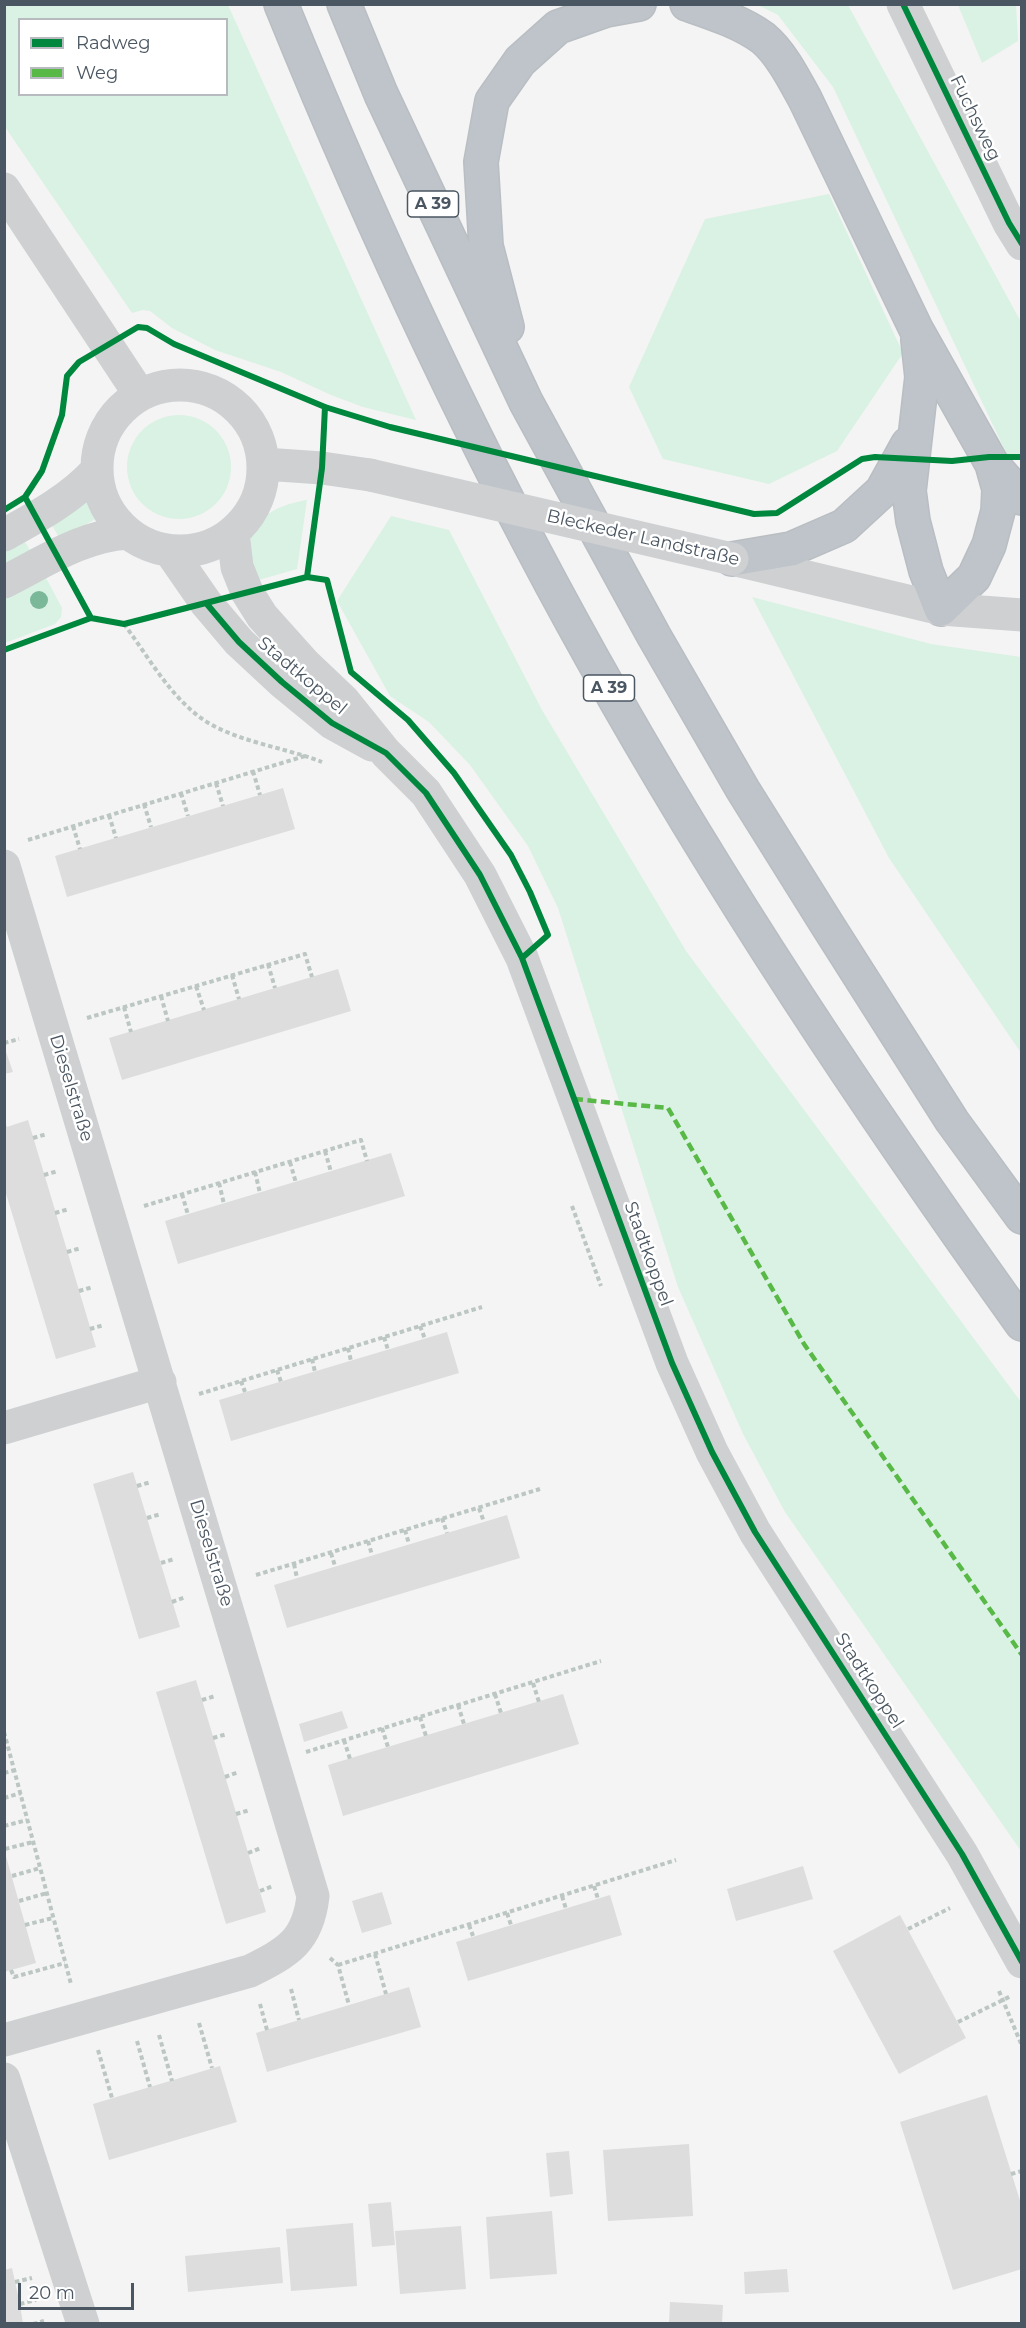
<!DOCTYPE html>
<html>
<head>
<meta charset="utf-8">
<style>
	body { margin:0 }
	#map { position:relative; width:1026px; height:2328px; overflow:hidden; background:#f4f4f4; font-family:Montserrat,sans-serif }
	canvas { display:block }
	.frame { position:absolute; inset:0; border:6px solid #4a5661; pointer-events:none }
	.legend { position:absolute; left:18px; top:18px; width:210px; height:78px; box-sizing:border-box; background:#fff; border:2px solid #b7bbc0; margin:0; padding:8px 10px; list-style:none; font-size:18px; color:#4a5661 }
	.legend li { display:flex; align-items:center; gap:12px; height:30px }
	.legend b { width:30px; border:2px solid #b7bbc0 }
	.scale { position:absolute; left:18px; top:2283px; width:116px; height:27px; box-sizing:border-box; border:3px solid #4a5661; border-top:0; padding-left:8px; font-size:18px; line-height:21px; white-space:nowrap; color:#4a5661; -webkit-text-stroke:4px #fff; paint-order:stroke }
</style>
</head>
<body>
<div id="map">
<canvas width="1026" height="2328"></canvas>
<div class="frame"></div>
<ul class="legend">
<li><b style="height:8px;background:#00873e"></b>Radweg</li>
<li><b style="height:8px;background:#58b947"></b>Weg</li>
</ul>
<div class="scale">20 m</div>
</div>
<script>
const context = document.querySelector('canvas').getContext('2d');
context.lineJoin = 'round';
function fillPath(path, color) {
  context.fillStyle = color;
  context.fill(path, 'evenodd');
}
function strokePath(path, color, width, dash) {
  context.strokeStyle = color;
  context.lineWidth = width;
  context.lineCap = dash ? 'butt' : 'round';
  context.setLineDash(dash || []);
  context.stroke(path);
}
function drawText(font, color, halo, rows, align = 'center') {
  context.font = font + ' Montserrat,sans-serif';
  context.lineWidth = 5;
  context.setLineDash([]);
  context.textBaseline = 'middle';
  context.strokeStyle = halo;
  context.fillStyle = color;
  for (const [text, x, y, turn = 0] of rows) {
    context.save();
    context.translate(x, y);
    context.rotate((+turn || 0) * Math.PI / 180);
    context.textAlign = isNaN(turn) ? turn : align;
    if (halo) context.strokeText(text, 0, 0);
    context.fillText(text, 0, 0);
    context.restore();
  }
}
fillPath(new Path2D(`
	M5,4L228,5L416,420L363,407L331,395L281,372L215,350L172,328L150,311L143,310L132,313L5,127ZM20,20H226V94H20Z
	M758,5H848L1021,322V454L1009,459L833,87L778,15Z
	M958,5H1016L1018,41L982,63Z
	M829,194L903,353L837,451L769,484L663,459L629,387L705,219Z
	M127 467a52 52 0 1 1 104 0a52 52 0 1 1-104 0Z
	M88,496L99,517L60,539L50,522Z
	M307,500L297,569L255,581C253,571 248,558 249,548C251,516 281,504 307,500Z
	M391,516L449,530L542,710L686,951L1021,1402V1851L785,1512L743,1434L678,1287L558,908L528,846L470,765L429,722L390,696L337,601Z
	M23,539L33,555L5,568V549Z
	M44,574L62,608L61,617L55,624L5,643V599Z
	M752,597L931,644L1021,657V1053L889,858Z`), '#d9f2e3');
fillPath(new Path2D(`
	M283,788L295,829L67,897L55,856Z
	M338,969L351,1011L122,1080L109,1038Z
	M4,1046L13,1072L4,1074Z
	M4,1120L7,1127L28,1120L96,1347L56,1359L4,1187Z
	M391,1153L405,1196L178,1264L165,1221Z
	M447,1332L459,1373L231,1441L219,1400Z
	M133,1472L180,1627L139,1639L93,1484Z
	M507,1515L520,1558L287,1628L274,1585Z
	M196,1680L266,1912L226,1924L156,1692Z
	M563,1694L579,1744L343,1816L328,1765Z
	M342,1711L348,1728L304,1742L299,1724Z
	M4,1849L36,1963L4,1972Z
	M803,1866L813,1899L736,1921L727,1889Z
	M382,1892L392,1924L362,1933L352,1901Z
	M610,1895L622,1935L468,1981L456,1942Z
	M900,1915L966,2038L899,2074L833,1951Z
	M409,1987L421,2027L267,2072L256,2033Z
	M220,2066L237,2122L109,2160L93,2104Z
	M987,2095L1022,2207V2269L953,2290L900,2122Z
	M689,2144L693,2216L608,2221L603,2150Z
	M569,2151L573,2194L550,2197L546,2153Z
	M391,2202L395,2245L372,2247L368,2204Z
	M552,2211L557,2274L490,2279L486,2217Z
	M353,2223L357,2286L291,2291L286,2229Z
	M461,2226L466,2289L400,2294L395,2231Z
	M280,2247L283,2283L188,2292L185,2256Z
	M12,2268L20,2304L23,2324H4V2270Z
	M787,2269L789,2292L745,2294L744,2272Z
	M670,2302L723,2305L722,2324H669Z`), '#ddddde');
const highway = new Path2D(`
	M281,4C372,228 474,447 592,658C721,889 868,1109 1022,1324
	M344,4L381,94L526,402L654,636L743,790L828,926L952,1121L1022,1217
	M687,4C713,13 741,22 763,38C781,53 794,79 805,99L916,329L992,464L1022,498
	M507,327L486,246L481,162L492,101L520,61L558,27L606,10L639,4
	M918,340L922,377L909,491L913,521L926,571L941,609L974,577L989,545L998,511L999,489L992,464
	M732,559L791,549L844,526L882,491L908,444`);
strokePath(highway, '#b9bec3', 36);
strokePath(new Path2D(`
	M124,624C150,659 174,704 212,725C245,743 286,748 322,762
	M253,771L260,795
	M216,783L223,806
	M181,793L188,816
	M144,804L151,827
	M109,815L116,838
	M73,826L80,849
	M28,840L305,756
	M268,964L275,988
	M232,975L239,999
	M196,986L204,1010
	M161,996L168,1021
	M124,1007L131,1032
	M87,1018L305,954L312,977
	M4,1043L19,1039
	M33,1138L47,1134
	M325,1151L331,1172
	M290,1162L296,1183
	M255,1172L260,1193
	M44,1175L58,1171
	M219,1183L224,1204
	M182,1194L188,1215
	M144,1206L361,1140L367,1161
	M572,1206L601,1286
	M55,1213L69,1209
	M67,1252L81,1248
	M79,1291L93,1287
	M420,1326L425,1339
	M90,1329L104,1325
	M384,1337L388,1350
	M348,1348L351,1361
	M312,1359L315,1372
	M277,1370L281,1382
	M241,1381L245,1392
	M199,1394L482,1307
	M137,1486L151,1482
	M479,1508L484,1522
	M147,1518L161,1514
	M442,1518L447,1533
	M405,1530L409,1544
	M368,1541L372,1555
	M331,1553L335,1566
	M161,1563L174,1559
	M294,1564L297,1578
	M256,1575L540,1489
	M172,1602L186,1597
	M533,1683L539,1702
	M495,1694L501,1713
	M202,1700L215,1696
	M458,1705L464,1724
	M420,1717L426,1736
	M382,1728L388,1747
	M4,1732L71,1984
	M213,1738L227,1734
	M344,1740L350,1759
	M306,1752L601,1661
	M4,1773L15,1770
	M225,1777L239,1772
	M4,1798L21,1793
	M236,1814L250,1810
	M4,1826L27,1820
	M5,1849L33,1842
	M248,1853L261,1848
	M12,1876L40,1868
	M594,1886L598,1899
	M260,1891L273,1886
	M562,1896L566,1909
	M19,1901L47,1893
	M507,1913L511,1925
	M25,1925L53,1918
	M469,1925L473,1936
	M908,1929L950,1908
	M375,1954L386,1994
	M330,1958L338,1965L349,2005
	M338,1965L676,1860
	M11,1970L14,1977L65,1963
	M291,1989L299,2020
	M999,1991L1022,2046
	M260,2004L267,2030
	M958,2022L1011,1996
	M199,2023L212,2068
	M159,2035L172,2081
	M137,2041L150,2087
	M98,2050L112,2098
	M1011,2174L1022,2171
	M15,2282L32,2278
	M20,2304L36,2300
	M33,2324L44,2321`), '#bcc7c4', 4, [4.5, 3]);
strokePath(new Path2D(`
	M903,4L1009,223L1022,244
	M4,189L140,395
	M97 468a83 83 0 1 1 166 0a83 83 0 1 1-166 0Z
	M264,464L322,468L370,475
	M233,533L237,567L247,592L262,616L305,664L344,701L386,753L426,793L480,875L522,958L672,1363L712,1452L755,1532L962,1854L1022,1962
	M4,535C37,517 72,498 97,470
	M170,551L206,603L239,642L282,682L332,723L372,745
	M732,559L941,609L1022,615
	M4,582C44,562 82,536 127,533
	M4,866L313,1896C308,1941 288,1952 250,1971L4,2040
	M4,1428L160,1382
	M4,2079L83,2324`), '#ced0d2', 33);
strokePath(highway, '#bec4c9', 33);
strokePath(new Path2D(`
	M370,475L732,559`), '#ced0d2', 33);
strokePath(new Path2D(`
	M574,1099L668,1108L804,1344L1022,1655`), '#58b947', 4.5, [9, 4.5]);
strokePath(new Path2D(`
	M903,4L1009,223L1022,244
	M25,497L91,618
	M4,510L25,497L42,471L62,415L67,376L79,362L138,327L147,328L174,344L325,407L390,427L754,514L777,513L862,459L875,457L952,461L989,457H1022
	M307,577L322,468L325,407
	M206,603L239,642L282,682L332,723L386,753L426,793L480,875L522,958L672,1363L712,1452L755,1532L962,1854L1022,1962
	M4,650L91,618L124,624L307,577L327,580L351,672L408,720L454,773L511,855L530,892L548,935L522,958`), '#00873e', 6);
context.fillStyle = '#7ab899';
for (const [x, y] of [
	[39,600]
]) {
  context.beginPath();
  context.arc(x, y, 9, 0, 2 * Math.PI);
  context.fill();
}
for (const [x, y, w] of [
	[433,204,51],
	[609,688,51]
]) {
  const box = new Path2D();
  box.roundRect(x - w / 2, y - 13, w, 26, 4.5);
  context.fillStyle = '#fff';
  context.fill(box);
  strokePath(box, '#4a5661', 1.5);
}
drawText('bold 16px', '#4a5661', null, [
	["A 39",433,204],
	["A 39",609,688]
]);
drawText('18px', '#4a5661', '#fff', [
	["Fuchsweg",975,118,64],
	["Bleckeder Landstraße",643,538,13],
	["Stadtkoppel",302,676,40],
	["Dieselstraße",71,1088,73],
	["Stadtkoppel",648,1254,70],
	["Dieselstraße",211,1553,73],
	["Stadtkoppel",869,1681,57]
]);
</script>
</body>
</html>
